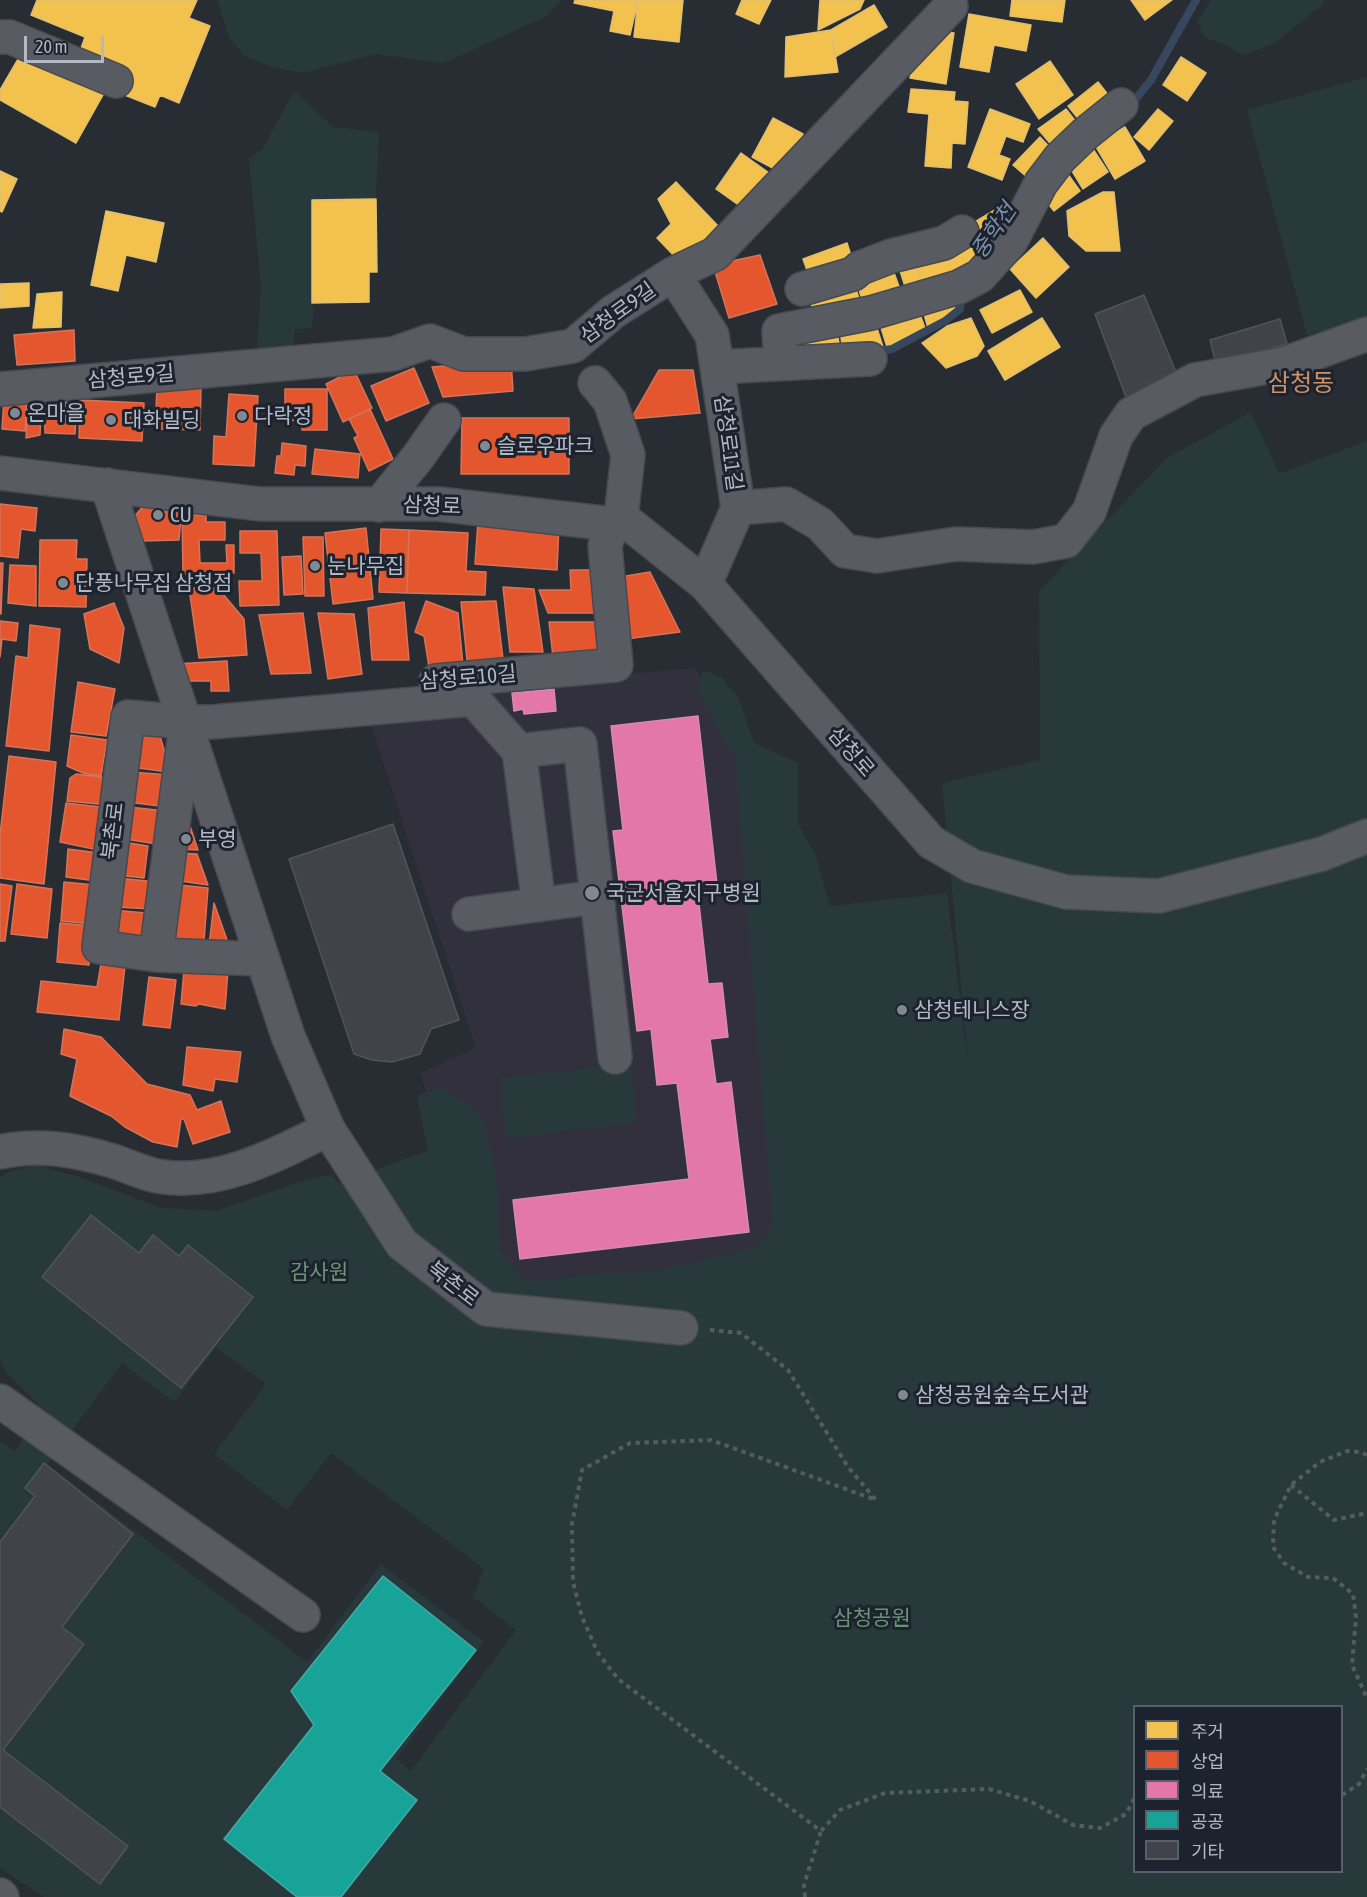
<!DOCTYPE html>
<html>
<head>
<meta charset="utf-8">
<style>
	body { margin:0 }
	#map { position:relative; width:1367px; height:1897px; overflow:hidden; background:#282d33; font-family:"Asap Condensed","Noto Sans KR",sans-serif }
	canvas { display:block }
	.legend { position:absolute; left:1133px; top:1705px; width:210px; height:168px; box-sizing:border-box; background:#1c232e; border:2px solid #585f6a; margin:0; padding:8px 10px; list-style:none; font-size:18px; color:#b2b9c5 }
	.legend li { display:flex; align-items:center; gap:12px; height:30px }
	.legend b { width:30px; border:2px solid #585f6a }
	.scale { position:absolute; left:24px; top:36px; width:80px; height:27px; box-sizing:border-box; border:3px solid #b2b9c5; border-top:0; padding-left:8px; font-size:18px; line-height:21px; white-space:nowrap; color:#b2b9c5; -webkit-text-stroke:4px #1c232e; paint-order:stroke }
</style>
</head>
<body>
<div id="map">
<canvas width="1367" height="1897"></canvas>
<ul class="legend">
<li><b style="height:16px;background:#f2c14e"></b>주거</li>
<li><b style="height:16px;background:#e4572e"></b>상업</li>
<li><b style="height:16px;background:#e377a8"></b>의료</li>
<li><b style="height:16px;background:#17a398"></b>공공</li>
<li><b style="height:16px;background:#40444a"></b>기타</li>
</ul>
<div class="scale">20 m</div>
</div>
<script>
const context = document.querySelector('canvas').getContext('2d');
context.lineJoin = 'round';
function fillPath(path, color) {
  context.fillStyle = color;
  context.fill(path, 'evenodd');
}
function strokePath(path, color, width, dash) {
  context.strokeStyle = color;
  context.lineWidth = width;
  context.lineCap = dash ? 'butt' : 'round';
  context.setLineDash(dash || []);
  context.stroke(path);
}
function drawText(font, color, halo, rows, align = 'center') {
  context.font = font + ' "Asap Condensed","Noto Sans KR",sans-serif';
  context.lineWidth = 6;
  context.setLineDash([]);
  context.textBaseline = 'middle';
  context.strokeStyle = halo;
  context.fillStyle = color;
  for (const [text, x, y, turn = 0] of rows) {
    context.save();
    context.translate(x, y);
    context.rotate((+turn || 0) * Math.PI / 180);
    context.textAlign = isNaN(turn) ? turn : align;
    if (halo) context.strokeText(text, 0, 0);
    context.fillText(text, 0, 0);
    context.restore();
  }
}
fillPath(new Path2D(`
	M694,668L746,737L787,1249L495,1304L420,1073L476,1048L368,716L458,690Z`), '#32303c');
fillPath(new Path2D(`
	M217,0H561L547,16L444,63L376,54L302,73L270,66L243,55L229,37Z
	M1211,0H1324L1321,6L1275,43L1243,55L1224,44L1204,37L1197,21Z
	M1367,77V319L1307,335L1247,110Z
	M294,91L333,127L379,132L376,199L312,200V303L314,312L311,328L295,329L292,357L256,359L261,288L249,158L262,150Z
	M1251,412L1279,474L1367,441V1897H341L417,1801L380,1771L476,1651L383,1576L292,1691L314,1725L224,1838L297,1897H44L0,1868V1807L99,1884L128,1846L3,1750L84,1644L62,1627L133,1535L44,1463L35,1496L0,1542V1441L15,1451L44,1410L5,1371L0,1358V1177L9,1172L37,1165L79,1177L162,1208L216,1211L308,1179L332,1175L338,1183L428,1151L417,1096L440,1086L483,1116L496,1175L500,1250L526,1281L663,1269L756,1248L773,1226L735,759L697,691L703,670L721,677L739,699L754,743L798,763V824L815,854L830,906L947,893L969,1071L942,783L1040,760L1039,591L1167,458ZM91,1215L139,1253L153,1235L179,1256L188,1245L253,1297L181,1388L42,1277ZM216,1347L266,1384L214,1454L287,1510L331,1453L484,1569L473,1597L516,1630L411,1771L396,1759L484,1642L381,1564L307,1662L47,1464L122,1363L174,1402ZM1134,1706H1342V1872H1134Z
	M630,1063L637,1123L506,1138L500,1078Z`), '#28393b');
const homes = new Path2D(`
	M37,0H197L189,18L210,26L179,103L160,95L155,107L112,90L80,51L85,37L31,15Z
	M575,0H638L630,35L610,31L614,11L574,3Z
	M638,0H683L679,42L634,37Z
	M742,0H771L759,24L736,14Z
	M820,0H864L860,9L818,30Z
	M1012,0H1065L1062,22L1010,16Z
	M1131,0H1172L1145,20Z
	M874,5L887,27L835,57L831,30Z
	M969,14L1031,25L1026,51L994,45L989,72L960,67Z
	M831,30L838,72L785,77L786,37Z
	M936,30L954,33L946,84L910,78L915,49Z
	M24,49L103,95L76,143L0,100V90Z
	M1181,57L1206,73L1187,101L1163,85Z
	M1050,61L1073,95L1039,119L1016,84Z
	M1098,82L1117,106L1088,131L1068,106Z
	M911,89L955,92L954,101L968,102L965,144L952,143L951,168L925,166L929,114L908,112Z
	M990,109L1030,124L1023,142L1006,136L999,155L1010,159L1002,180L968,167Z
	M1066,109L1084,132L1060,155L1038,129Z
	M1158,109L1173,121L1149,150L1134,137Z
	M773,118L803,134L782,173L752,157Z
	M1125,127L1145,161L1115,179L1095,145Z
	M1040,137L1058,156L1035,184L1013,165Z
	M1093,149L1108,172L1083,189L1069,166Z
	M741,153L772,175L747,211L716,189Z
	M1065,170L1080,191L1054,211L1042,196Z
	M0,171L17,179L2,212L0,211Z
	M676,182L720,228L682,264L657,238L671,224L658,199Z
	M1103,192H1114L1120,251H1086L1069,236L1067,211Z
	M376,199L377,272H369V302L312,303V200Z
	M1008,202L1022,215L990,261L965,228Z
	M106,211L164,223L156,262L126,255L118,291L91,285Z
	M968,232L990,261L962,279L948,245Z
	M1043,238L1069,267L1036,298L1010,269Z
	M847,243L856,271L812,284L803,259Z
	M948,245L962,279L926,294L913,256Z
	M913,256L924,288L907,293L897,261Z
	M890,262L904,300L865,310L855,276Z
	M852,277L863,311L816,320L807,291Z
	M29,283V306L0,308V284Z
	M1020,290L1032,312L992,333L980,310Z
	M62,292L61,327L33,328L37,294Z
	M952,299L955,309L928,328L922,307Z
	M918,309L925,328L887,347L878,318Z
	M971,318L984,346L977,356L946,368L922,343L947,326Z
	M1042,318L1060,347L1005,380L988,351Z
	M874,319L883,347L843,351L839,324Z
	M836,324L840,350L788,354L784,334Z`);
fillPath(homes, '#f2c14e');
strokePath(homes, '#dfbf72', 1.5);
const shops = new Path2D(`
	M760,255L777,304L729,318L713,265Z
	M74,330L75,361L17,365L14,335Z
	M511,360L513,391L443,397L432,367Z
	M414,368L429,403L386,421L371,386Z
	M354,370L372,408L343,422L326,384Z
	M659,370H693L700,413L631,419Z
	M157,387L201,388L200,430L155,429Z
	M285,389H327V430H302V421L285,420Z
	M29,390L42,395L40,435L26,438Z
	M229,394L258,396L254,466L213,464L214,436L226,437Z
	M4,398L27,400L25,431L2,429Z
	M80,400L144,403L142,441L79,438Z
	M44,401L77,403L75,434L45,433Z
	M370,409L393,459L369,471L354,438L358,436L349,419Z
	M462,418H569V474H461Z
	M282,443L306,446L305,466L295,465L294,475L275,473L277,456H281Z
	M315,449L360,454L358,478L312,474Z
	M0,504L37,508L35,531L21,529L18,558L0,556Z
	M145,504L182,506L179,540L142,541L129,523Z
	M182,515H206V522H225V540H199L200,563H227L226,545H234V573L183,574Z
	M478,521L559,526L557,570L475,564Z
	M366,528L373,599L333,604L325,533Z
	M381,529L409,530L407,593L379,592Z
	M409,530L468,533L466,571L486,572L485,595L407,593Z
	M240,531H277L279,605L240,606L239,581H262L261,553H240Z
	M303,537H323L324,596H305Z
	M40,540H77L76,559H87L86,607L39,606Z
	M301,556L303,594L284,595L282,557Z
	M0,563H3L1,614H0Z
	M10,565L36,566V606L8,603Z
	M570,570H597L598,613H548L539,590H571Z
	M650,572L680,632L618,640L614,578Z
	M503,587L534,589L543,652H510Z
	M189,588H218L244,619L247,655L199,658Z
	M426,601L458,613L463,665L429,667L424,636L415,632Z
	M496,601L503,659L468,670L461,602Z
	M404,602L409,660H372L368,608Z
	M114,603L124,628L119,663L90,649L84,614Z
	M303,613L311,673L271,674L259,615Z
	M318,613L354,614L362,674L328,679Z
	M0,621L18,623L16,641L2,639L0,657Z
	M549,622H598L603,652L553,657Z
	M30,625L60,629L49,751L6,746L16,656L28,658Z
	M227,661L229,691H211V681H180L174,664Z
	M78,682L115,689L106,736L71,732Z
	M135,724L157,726L168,763V772L131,767Z
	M71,735L107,740L101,776L83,773L67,766Z
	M9,756L56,762L44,884L0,878V835Z
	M130,772L171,775L168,807L127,802Z
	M76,774L109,778V805L67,801L70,778Z
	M182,802L198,850L176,849Z
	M66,803L109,808L103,851L60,842Z
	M129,807L166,811L163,845L125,839Z
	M123,842L148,846L144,878L116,875Z
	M68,849L99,853L96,881L66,877Z
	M177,853L197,854L208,885L173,880Z
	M117,878L157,882L153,909L115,907Z
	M64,882L95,885L91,924L61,921Z
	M0,884L12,886L5,941H0Z
	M17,884L52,889L47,938L11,934Z
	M170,884L208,888L203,954L162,948Z
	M214,903L232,954H208Z
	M111,910L147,913L143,949L107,943Z
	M60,923L91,926L89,965L57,962Z
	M101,964L125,966L119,1020L37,1012L41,981L97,987Z
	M184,970H228L225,1009L199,1004L196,1006L181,1004Z
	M149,977L176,980L170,1028L143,1025Z
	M64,1029L101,1037L147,1084L190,1095L197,1110L221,1101L230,1132L193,1144L184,1119H181L177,1147L153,1142L125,1127L111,1116L70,1096L77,1059L61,1054Z
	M187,1047L241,1052L237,1082L215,1079L213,1091L183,1085Z`);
fillPath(shops, '#e4572e');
strokePath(shops, '#d5745b', 1.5);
const health = new Path2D(`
	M554,689L556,711L524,714L523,709L514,711L512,693Z
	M698,716L717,884L697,886L708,984L722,983L728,1037L710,1039L716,1084L731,1082L749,1232L520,1259L513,1200L689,1179L677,1083L657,1085L651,1029L637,1031L613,831L623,830L611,726Z`);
fillPath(health, '#e377a8');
strokePath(health, '#d48bb1', 1.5);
const public = new Path2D(`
	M383,1576L476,1650L380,1771L417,1800L341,1897H297L224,1839L314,1725L291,1691Z`);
fillPath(public, '#17a398');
strokePath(public, '#46aaa6', 1.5);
strokePath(new Path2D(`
	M1130,106L1151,80L1196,0
	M873,352L892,349L945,321L960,309L961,295`), '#37475d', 8);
const building = new Path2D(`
	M1144,295L1178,377L1127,400L1095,314Z
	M1280,319L1287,344L1216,364L1210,340Z
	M393,824L459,1020L431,1029L420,1054L392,1062L372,1060L354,1054L289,859Z
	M91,1215L139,1253L153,1235L179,1256L188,1245L253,1297L181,1388L42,1277Z
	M44,1463L133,1534L62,1627L84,1644L3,1750L128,1846L100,1884L0,1807V1542L35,1496L25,1488Z`);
fillPath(building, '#40444a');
strokePath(building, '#50545b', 1.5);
const minor = new Path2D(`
	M0,37H10L116,81
	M673,274L712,335L717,367
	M802,289L853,274L860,268L891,256L944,243L962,232
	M781,363L779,331L871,313L959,287L980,276L1011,241L1041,183L1060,158L1085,134L1121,105
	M595,383L610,401L628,455L621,517
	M0,389L393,354L430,341L464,354H525L573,346L613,312L673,274L715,254L951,6
	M0,473L260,504H438L612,524L621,517L705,584L931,842L972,866L1066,892L1159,896L1322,854L1367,836
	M107,485L288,1036L328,1129L402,1244L486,1309L681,1328
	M379,505L418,457L444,420
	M738,508L786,504L820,524L845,551L877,556L956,544L1033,547L1066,541L1089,512L1116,436L1131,414L1195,380L1284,364L1367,334
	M705,584L738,508L717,367L870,359
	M436,681L616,665L605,546L612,524
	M519,751L580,744L615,1057
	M469,914L597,897
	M156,955L185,733
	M262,959L156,955L99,947L128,717L186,722H212L473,699L519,751L539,905
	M0,1152C38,1143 76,1150 113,1161C128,1166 143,1173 157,1176C218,1187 276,1155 328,1129
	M0,1401L303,1615
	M0,1895L2,1897`);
strokePath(minor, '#46494e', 36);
strokePath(new Path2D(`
	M710,1330L741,1333L788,1370L848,1467L876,1500L711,1440L630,1443L582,1470L572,1524L573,1582L582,1617L598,1653L618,1679L821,1831L840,1810L885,1793L989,1789L1030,1801L1073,1825L1100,1828L1126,1814L1134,1799
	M1367,1455L1360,1452L1347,1451L1320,1462L1291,1485L1274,1520L1273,1547L1284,1563L1308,1577L1333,1578L1353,1594L1356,1617L1352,1665L1367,1698
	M1291,1485L1334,1520L1367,1513
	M1342,1795L1359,1784L1367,1769
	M805,1897L804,1885L821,1831`), '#565b5f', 4, [4.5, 4.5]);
strokePath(minor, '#585b62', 33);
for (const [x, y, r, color] of [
	[15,413,6,"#828892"],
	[242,416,6,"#828892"],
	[111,420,6,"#828892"],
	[485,446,6,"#828892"],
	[158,515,6,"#828892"],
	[315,566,6,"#828892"],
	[63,583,6,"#828892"],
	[186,839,6,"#828892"],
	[592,893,8,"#828892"],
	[902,1010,6,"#828892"],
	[903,1395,6,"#828892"]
]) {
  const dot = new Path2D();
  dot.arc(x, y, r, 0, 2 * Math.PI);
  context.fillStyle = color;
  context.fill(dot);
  strokePath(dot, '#1c232e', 2);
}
drawText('21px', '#b2b9c5', '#1c232e', [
	["삼청로9길",618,313,-36],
	["삼청로9길",131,377,-5],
	["삼청로11길",728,443,82],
	["삼청로",432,506,2],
	["삼청로10길",468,678,-5],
	["삼청로",851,752,49],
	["북촌로",113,831,-83],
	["북촌로",453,1284,38]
]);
drawText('21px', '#b2b9c5', '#1c232e', [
	["온마을",27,413],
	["다락정",254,416],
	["대화빌딩",123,420],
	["슬로우파크",497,446],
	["CU",170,515],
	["눈나무집",327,566],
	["단풍나무집 삼청점",75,583],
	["부영",198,839],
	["국군서울지구병원",606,893],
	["삼청테니스장",914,1010],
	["삼청공원숲속도서관",915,1395]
], 'left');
drawText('21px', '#6a9474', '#1c232e', [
	["감사원",319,1272],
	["삼청공원",872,1618]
]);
drawText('italic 22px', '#7c8fab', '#1c232e', [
	["중학천",994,231,-56]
]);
drawText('24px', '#cd9265', '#1c232e', [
	["삼청동",1301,383]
]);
</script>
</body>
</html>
